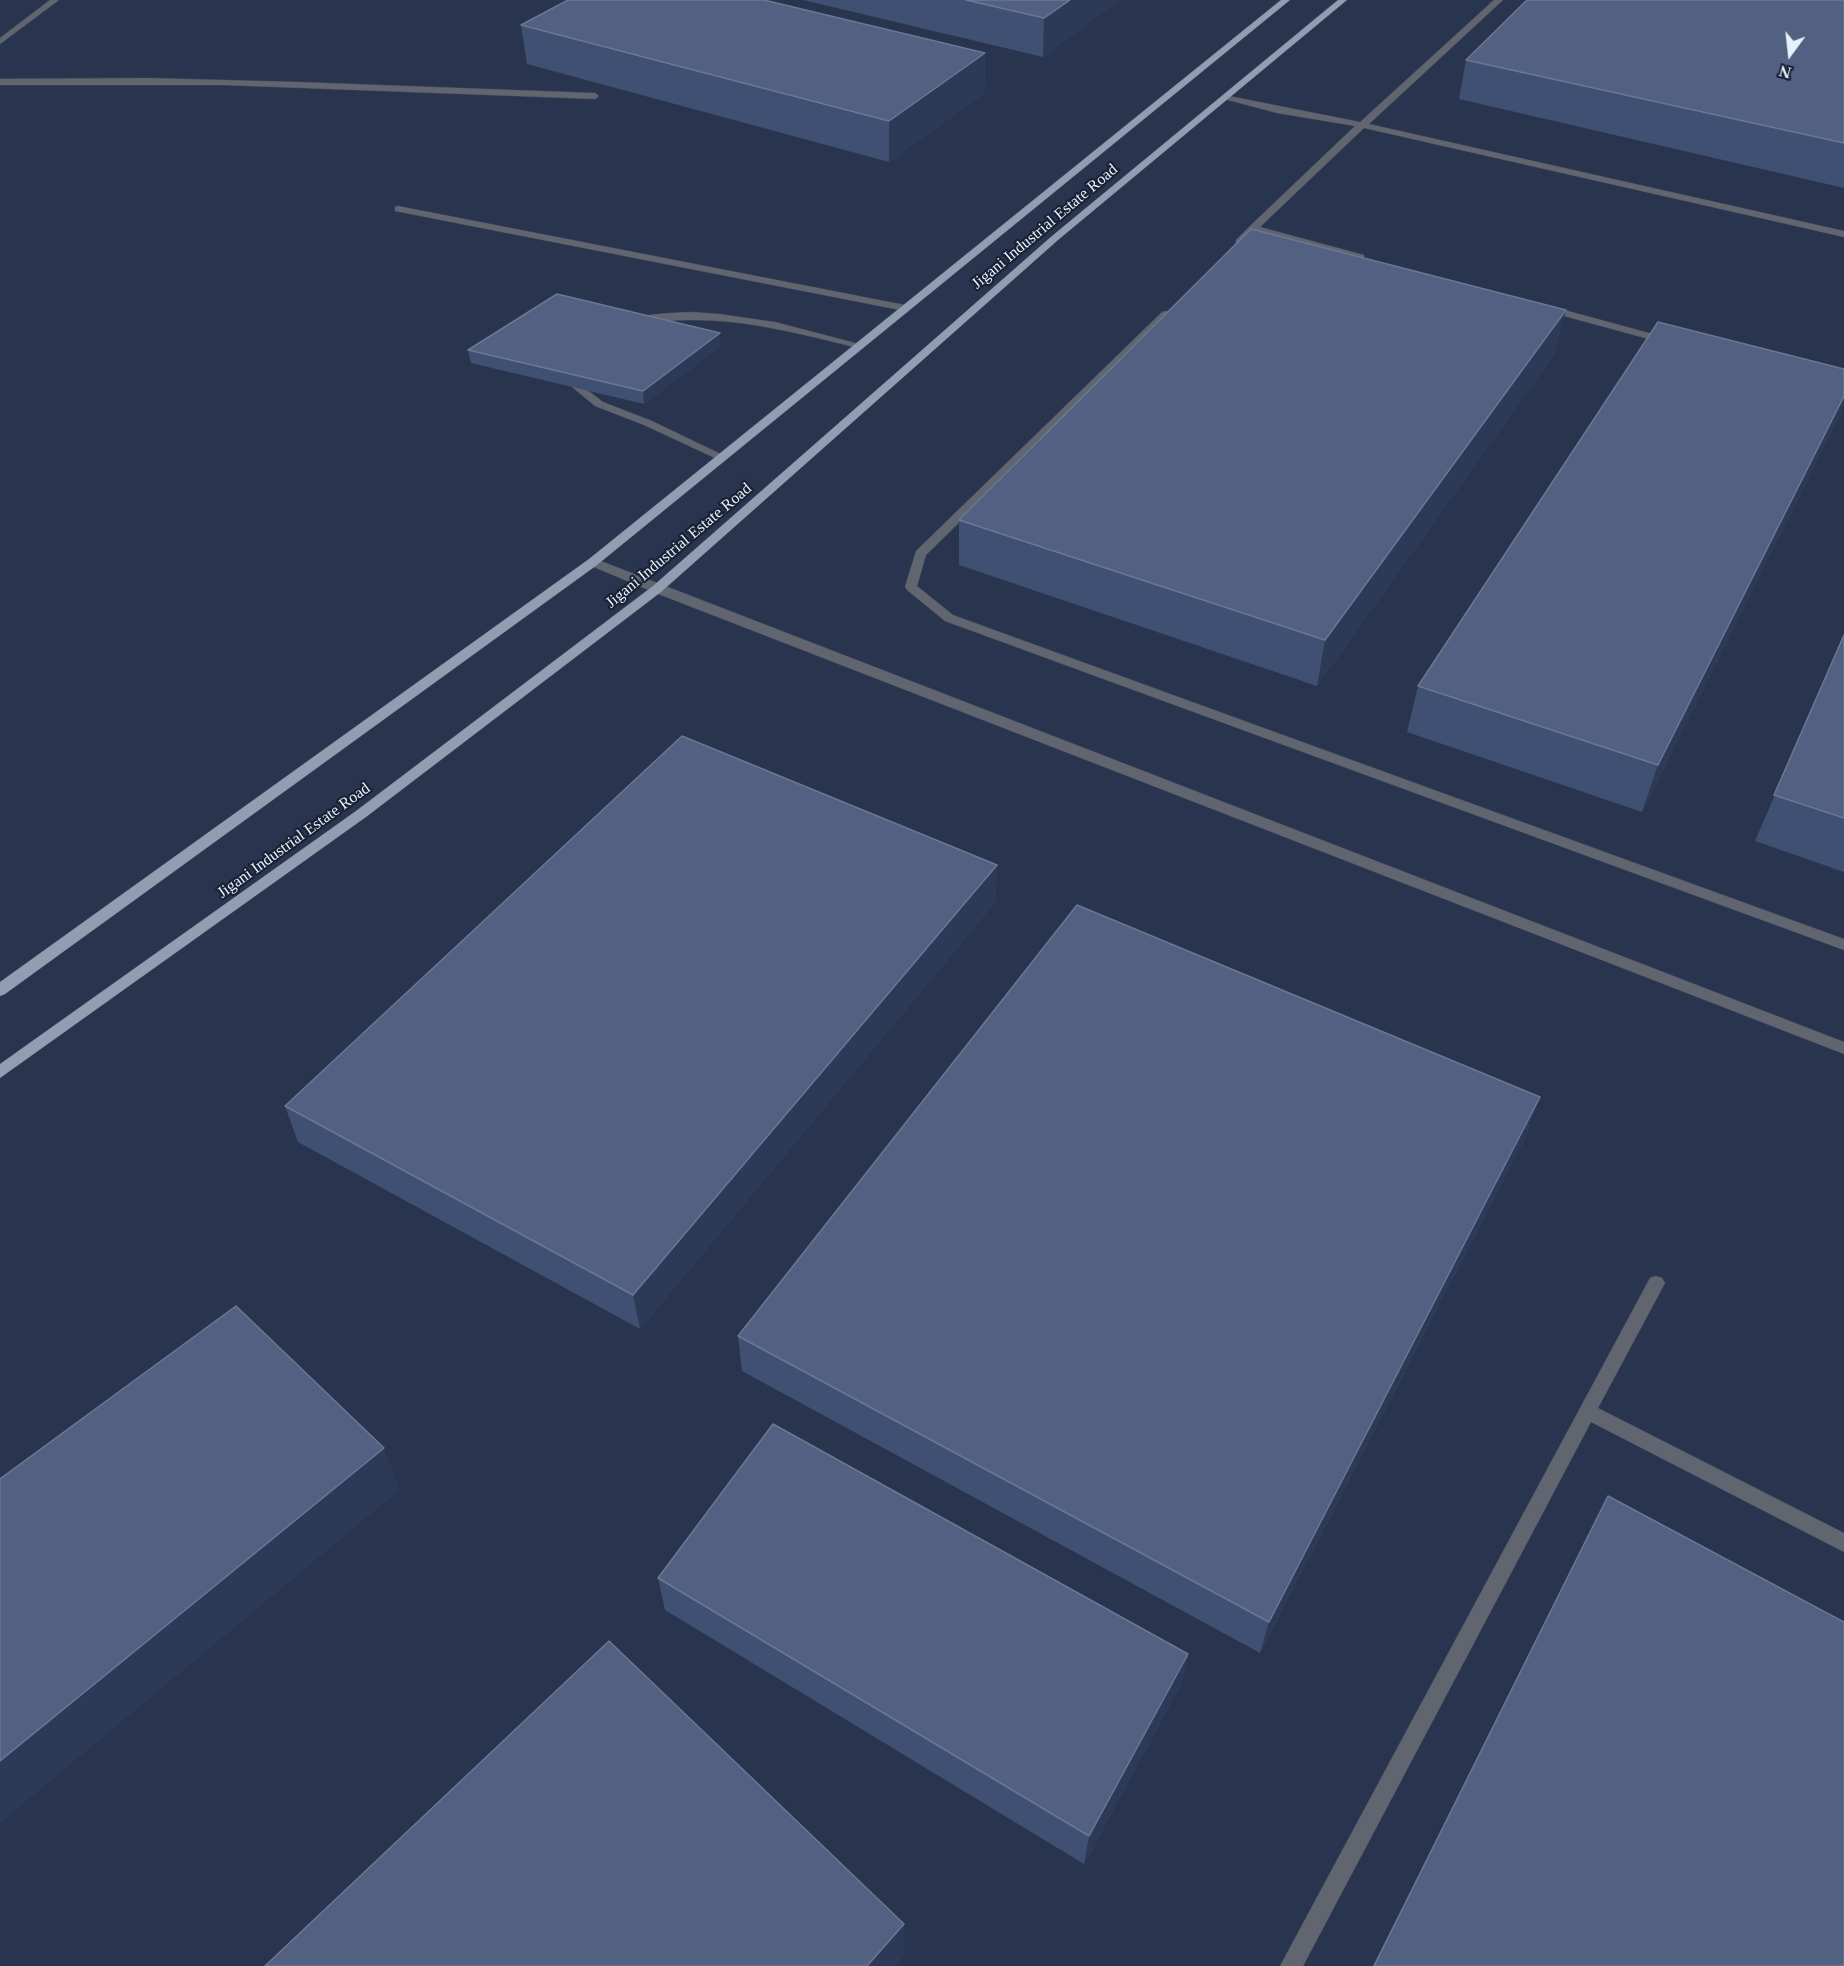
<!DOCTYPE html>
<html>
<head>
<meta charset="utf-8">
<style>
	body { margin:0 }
	#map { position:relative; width:1844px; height:1966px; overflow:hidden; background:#222c40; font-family:Georgia,serif }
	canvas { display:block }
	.north { position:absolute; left:1760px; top:24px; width:60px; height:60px; -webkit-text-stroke:4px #192235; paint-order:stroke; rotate:195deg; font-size:16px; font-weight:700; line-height:24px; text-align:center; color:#eaf1fe }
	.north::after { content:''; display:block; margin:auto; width:21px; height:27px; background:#eaf1fe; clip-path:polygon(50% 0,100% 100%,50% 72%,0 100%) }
</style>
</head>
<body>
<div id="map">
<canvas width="1844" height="1966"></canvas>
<div class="north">N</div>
</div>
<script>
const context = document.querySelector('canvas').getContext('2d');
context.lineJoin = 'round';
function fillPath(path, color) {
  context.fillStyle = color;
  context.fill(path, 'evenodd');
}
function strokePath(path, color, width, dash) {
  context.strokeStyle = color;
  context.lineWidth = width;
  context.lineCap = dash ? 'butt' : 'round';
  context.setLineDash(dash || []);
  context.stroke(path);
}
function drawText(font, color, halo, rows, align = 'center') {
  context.font = font + ' Georgia,serif';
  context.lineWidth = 4.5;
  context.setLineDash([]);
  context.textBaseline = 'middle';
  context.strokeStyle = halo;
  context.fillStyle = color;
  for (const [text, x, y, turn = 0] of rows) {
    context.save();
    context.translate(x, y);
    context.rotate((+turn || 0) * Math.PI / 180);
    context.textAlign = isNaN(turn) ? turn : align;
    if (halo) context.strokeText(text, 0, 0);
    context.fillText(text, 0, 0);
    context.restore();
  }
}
fillPath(new Path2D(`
	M0,0H1844V1966H0Z`), '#29354f');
const minor = new Path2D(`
	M50,0H59L0,44V38Z
	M1494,0H1503L1369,124L1844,231V237L1364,128L1260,227L1364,255V259L1255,232L1242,244H1236V240L1250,226L1355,126L1277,113L1224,99V95L1360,122Z
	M149,78L298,82L595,93L599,96L595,99L223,85H0V79Z
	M398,206L905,305L910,308L905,311L395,211V207Z
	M1546,305L1671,339L1672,341L1667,344L1542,310V306Z
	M1166,311L1170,312V316L926,555L917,586L953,615L1844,939V950L945,621L907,590L905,587L916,551L1162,312Z
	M691,312L719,314L775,322L863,345L858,348C781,329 714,311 634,325L629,322C641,313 674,313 691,312Z
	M574,366L579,369L582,386L603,402L652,421L727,457L721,460L717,459L644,425L595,406L572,387L569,369Z
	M593,558L1844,1042V1054L653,592L589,565V559Z
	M1656,1276L1662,1278L1665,1283L1598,1408L1844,1533V1552L1591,1422L1303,1966H1280L1650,1278Z`);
const major = new Path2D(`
	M1281,0H1290L597,565L5,994L0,996V982L589,559Z
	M1338,0H1347L1058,240L661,592L366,817L0,1078V1064L356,811L653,586L1052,236Z`);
strokePath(minor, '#3e485b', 1);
strokePath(major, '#3e485b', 1);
fillPath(minor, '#60656f');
fillPath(major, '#929db2');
fillPath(new Path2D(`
	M803,0H1119L1043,57Z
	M1844,0V188L1459,99L1466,60Z
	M521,25L985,53L984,93L889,162L527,64Z
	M721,346L644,404L471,363L468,350Z
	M1555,353L1317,686L959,565V520Z
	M1839,417L1642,812L1407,732L1418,686Z
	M1844,635V872L1755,841Z
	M997,865L995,902L640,1329L298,1142L285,1106Z
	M1527,1134L1260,1653L742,1371L738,1336Z
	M1608,1496L1844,1966H1373Z
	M658,1578L1188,1654L1181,1684L1084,1864L665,1610Z`), '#405072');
fillPath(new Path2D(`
	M1070,0H1119L1043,57L1044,18Z
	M985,53L984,93L889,162V121Z
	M1566,310L1555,353L1317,686L1325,640Z
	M720,333L721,346L644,404L643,391Z
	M1844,396V404L1839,417L1642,812L1658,765Z
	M997,865L995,902L640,1329L633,1295Z
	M1540,1097L1527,1134L1260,1653L1269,1622Z
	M384,1448L400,1490L0,1823V1761Z
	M1188,1654L1181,1684L1084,1864L1089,1836Z
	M904,1924V1956L896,1966H867Z`), '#2c3a57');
const building = new Path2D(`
	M568,0H764L985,53L889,121L521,25Z
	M966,0H1070L1044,18Z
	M1527,0H1844V143L1466,60Z
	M1251,229L1566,310L1325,640L959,520Z
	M557,294L720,333L643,391L468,350Z
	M1658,322L1844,369V396L1658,765L1418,686Z
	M1844,635V818L1774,795Z
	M682,736L997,865L633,1295L285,1106Z
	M1077,905L1540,1097L1269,1622L738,1336Z
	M236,1306L384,1448L0,1761V1479Z
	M773,1424L1188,1654L1089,1836L658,1578Z
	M1608,1496L1844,1622V1966H1374Z
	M609,1641L904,1924L867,1966H265Z`);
fillPath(building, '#526181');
strokePath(building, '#6a7894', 1.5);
drawText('16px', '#eaf1fe', '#192235', [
	["Jigani Industrial Estate Road",1045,227,-40],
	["Jigani Industrial Estate Road",679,546,-40],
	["Jigani Industrial Estate Road",294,841,-36]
]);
</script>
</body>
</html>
